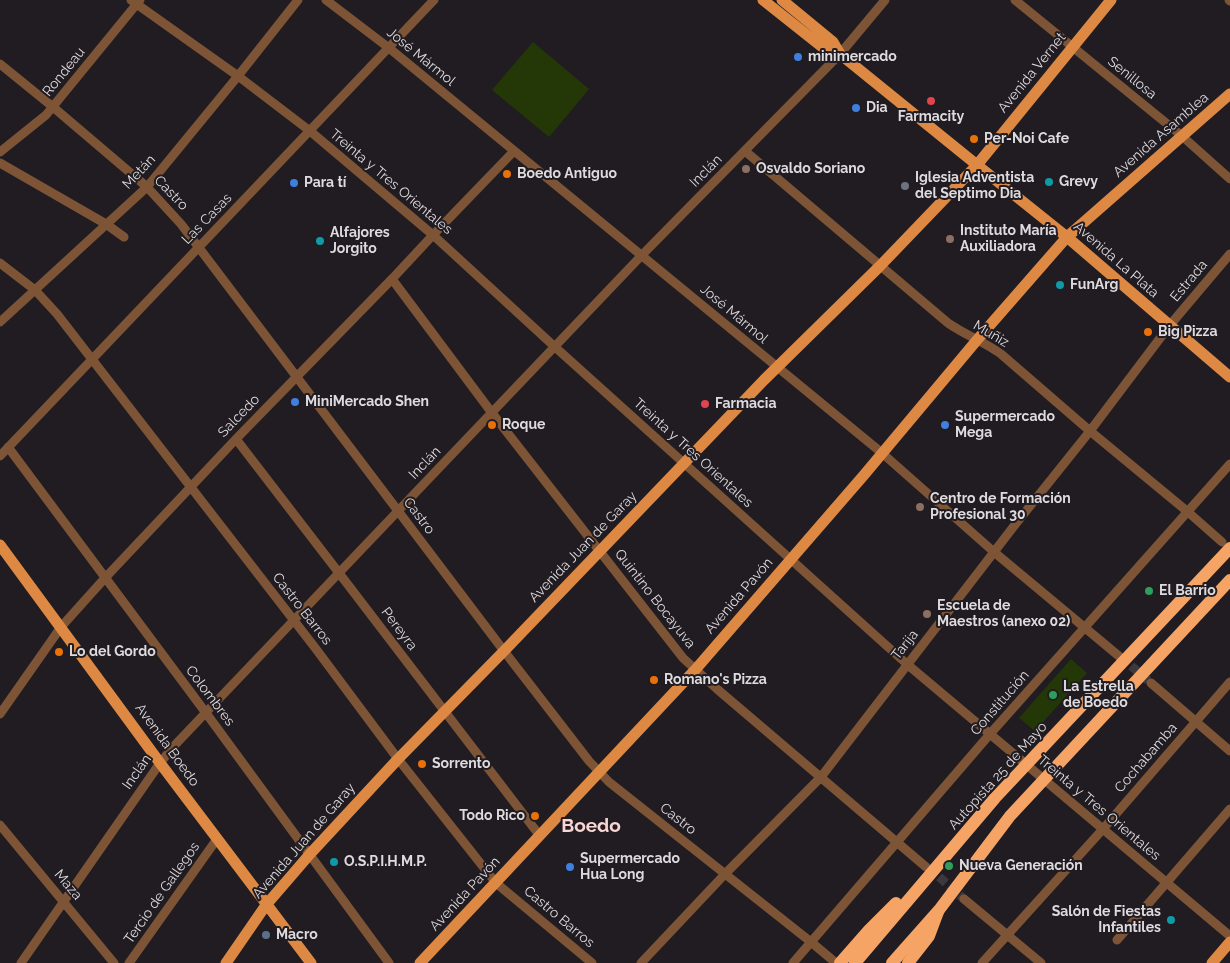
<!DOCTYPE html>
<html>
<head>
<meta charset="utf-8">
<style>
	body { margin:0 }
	canvas { display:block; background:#201c21 }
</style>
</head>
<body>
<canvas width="1230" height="963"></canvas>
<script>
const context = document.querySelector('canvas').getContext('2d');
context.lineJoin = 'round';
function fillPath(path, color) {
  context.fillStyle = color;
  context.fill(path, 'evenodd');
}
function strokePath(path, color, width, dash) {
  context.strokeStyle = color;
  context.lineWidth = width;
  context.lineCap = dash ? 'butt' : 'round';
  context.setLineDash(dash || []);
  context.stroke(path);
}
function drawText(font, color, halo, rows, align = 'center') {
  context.font = font + ' Raleway,sans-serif';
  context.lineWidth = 4;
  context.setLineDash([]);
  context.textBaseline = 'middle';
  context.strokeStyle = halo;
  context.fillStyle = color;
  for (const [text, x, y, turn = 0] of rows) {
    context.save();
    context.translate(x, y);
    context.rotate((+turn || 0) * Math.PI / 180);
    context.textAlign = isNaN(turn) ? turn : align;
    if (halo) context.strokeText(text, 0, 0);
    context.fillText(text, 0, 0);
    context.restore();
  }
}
fillPath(new Path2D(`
	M533,42L589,89L549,137L492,90Z
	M1071,659L1087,673L1035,731L1019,718Z`), '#233806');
strokePath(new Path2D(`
	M1121,657L1151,683
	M929,868L964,899`), '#3c393e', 9, [9, 4.5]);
strokePath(new Path2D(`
	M131,0L238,76L310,131L433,235L555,347L908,665L1230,936
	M326,0L389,48L882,453L994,552L1120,657
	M1015,0L1182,136L1230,179
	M1229,0L1230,1
	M0,64L53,107L147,187L181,224L504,651L589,761L609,782L811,942L836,963
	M745,151L948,323C965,335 985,342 1001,354L1090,431L1188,512L1222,542
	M0,152L46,115L140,0
	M0,163L106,224L124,237
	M0,263L35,290L57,314L316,649L398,759L496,883L592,963
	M392,279L492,413L683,658L717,689L926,867
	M0,322L147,187L238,76L298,0
	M236,439L339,573L540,836
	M8,447L206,713L389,963
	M0,456L199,247L434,0
	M1151,683L1230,751
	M0,714L61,627L105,578L236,439L392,279L433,235L514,151
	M0,825L114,963
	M964,899L1041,963
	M1117,940L1230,809
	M21,963L160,763L173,747L642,255L840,54L885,0
	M129,963L217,839
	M641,963L725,874L821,777L1014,526L1090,431L1170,325L1230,254
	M793,963L990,734L1230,464
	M982,963L1103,829L1230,682`), '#7d5435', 9);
strokePath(new Path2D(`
	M763,0L826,50L840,54
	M782,0L833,42L840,54L977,165L1067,237L1230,377
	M0,545L160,763L311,963
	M226,963L266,905L279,890L310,854L398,759L504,651L764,380L880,266L977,165L1111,0
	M420,963L695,670L864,475L977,340L1067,237L1230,94
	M1212,963L1230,942`), '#dd8843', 11);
strokePath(new Path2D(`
	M908,963L929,936L938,912`), '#f6a465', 12);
strokePath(new Path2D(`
	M840,963L869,930L896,903
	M855,963L995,798L1230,548
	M892,963L939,910L1010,816L1230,580`), '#f6a465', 12);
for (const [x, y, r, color] of [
	[798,57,5,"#3f7fe0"],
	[931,101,5,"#e0444e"],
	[856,108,5,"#3f7fe0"],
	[974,139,5,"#e8710a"],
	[746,169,5,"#8d6e63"],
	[507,174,5,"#e8710a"],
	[1049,182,5,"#0f9aa8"],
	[294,183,5,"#3f7fe0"],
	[905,186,5,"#6b7280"],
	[950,239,5,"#8d6e63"],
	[320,241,5,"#0f9aa8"],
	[1060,285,5,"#0f9aa8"],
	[1148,332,5,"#e8710a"],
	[295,402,5,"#3f7fe0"],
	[705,404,5,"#e0444e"],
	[492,425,5,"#e8710a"],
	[945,425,5,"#3f7fe0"],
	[920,507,5,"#8d6e63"],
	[1149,591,5,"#2e9e5b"],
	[927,614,5,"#8d6e63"],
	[59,652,5,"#e8710a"],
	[654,680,5,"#e8710a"],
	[1053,695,5,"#2e9e5b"],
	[422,764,5,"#e8710a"],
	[535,816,5,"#e8710a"],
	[334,862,5,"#0f9aa8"],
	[949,866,5,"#2e9e5b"],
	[570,867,5,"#3f7fe0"],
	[1171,920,5,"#0f9aa8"],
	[266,935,5,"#5c6f8a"]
]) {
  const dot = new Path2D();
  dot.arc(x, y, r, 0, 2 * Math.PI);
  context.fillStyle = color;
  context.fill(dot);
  strokePath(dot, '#201c21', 2);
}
drawText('14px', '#dedbdf', '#201c21', [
	["José Mármol",421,57,39],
	["Rondeau",64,72,-51],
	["Avenida Vernet",1032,73,-51],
	["Senillosa",1132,78,39],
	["Avenida Asamblea",1161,135,-41],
	["Inclán",706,171,-45],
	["Metán",139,172,-47],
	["Treinta y Tres Orientales",391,182,40],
	["Castro",171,193,46],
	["Las Casas",207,219,-46],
	["Avenida La Plata",1116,260,41],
	["Estrada",1189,281,-50],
	["José Mármol",734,314,40],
	["Muñiz",991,334,31],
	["Salcedo",239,416,-46],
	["Treinta y Tres Orientales",693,453,42],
	["Inclán",425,463,-46],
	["Castro",419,516,53],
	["Avenida Juan de Garay",583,547,-46],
	["Avenida Pavón",739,596,-49],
	["Quintino Bocayuva",655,599,52],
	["Castro Barros",302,609,52],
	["Pereyra",399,629,53],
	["Tarija",905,645,-52],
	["Colombres",210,696,53],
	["Constitución",1000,703,-49],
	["Avenida Boedo",167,745,54],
	["Cochabamba",1146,758,-49],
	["Inclán",137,772,-55],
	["Autopista 25 de Mayo",998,776,-48],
	["Treinta y Tres Orientales",1099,808,40],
	["Castro",678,819,38],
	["Avenida Juan de Garay",304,841,-49],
	["Maza",68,885,50],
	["Tercio de Gallegos",162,893,-55],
	["Avenida Pavón",465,894,-47],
	["Castro Barros",559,917,40]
]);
drawText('bold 14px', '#dedbdf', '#201c21', [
	["minimercado",808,57],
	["Dia",866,108],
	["Farmacity",931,117,"center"],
	["Per-Noi Cafe",984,139],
	["Osvaldo Soriano",756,169],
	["Boedo Antiguo",517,174],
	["Iglesia Adventista",915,178],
	["del Septimo Dia",915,194],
	["Grevy",1059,182],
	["Para tí",304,183],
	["Instituto María",960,231],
	["Auxiliadora",960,247],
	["Alfajores",330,233],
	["Jorgito",330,249],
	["FunArg",1070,285],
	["Big Pizza",1158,332],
	["MiniMercado Shen",305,402],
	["Farmacia",715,404],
	["Supermercado",955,417],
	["Mega",955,433],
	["Roque",502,425],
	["Centro de Formación",930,499],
	["Profesional 30",930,515],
	["El Barrio",1159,591],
	["Escuela de",937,606],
	["Maestros (anexo 02)",937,622],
	["Lo del Gordo",69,652],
	["Romano's Pizza",664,680],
	["La Estrella",1063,687],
	["de Boedo",1063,703],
	["Sorrento",432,764],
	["Todo Rico",525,816,"right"],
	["Supermercado",580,859],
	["Hua Long",580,875],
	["O.S.P.I.H.M.P.",344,862],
	["Nueva Generación",959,866],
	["Salón de Fiestas",1161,912,"right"],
	["Infantiles",1161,928,"right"],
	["Macro",276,935]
], 'left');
drawText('bold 19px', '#f9d5d3', '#201c21', [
	["Boedo",591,826]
]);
</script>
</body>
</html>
